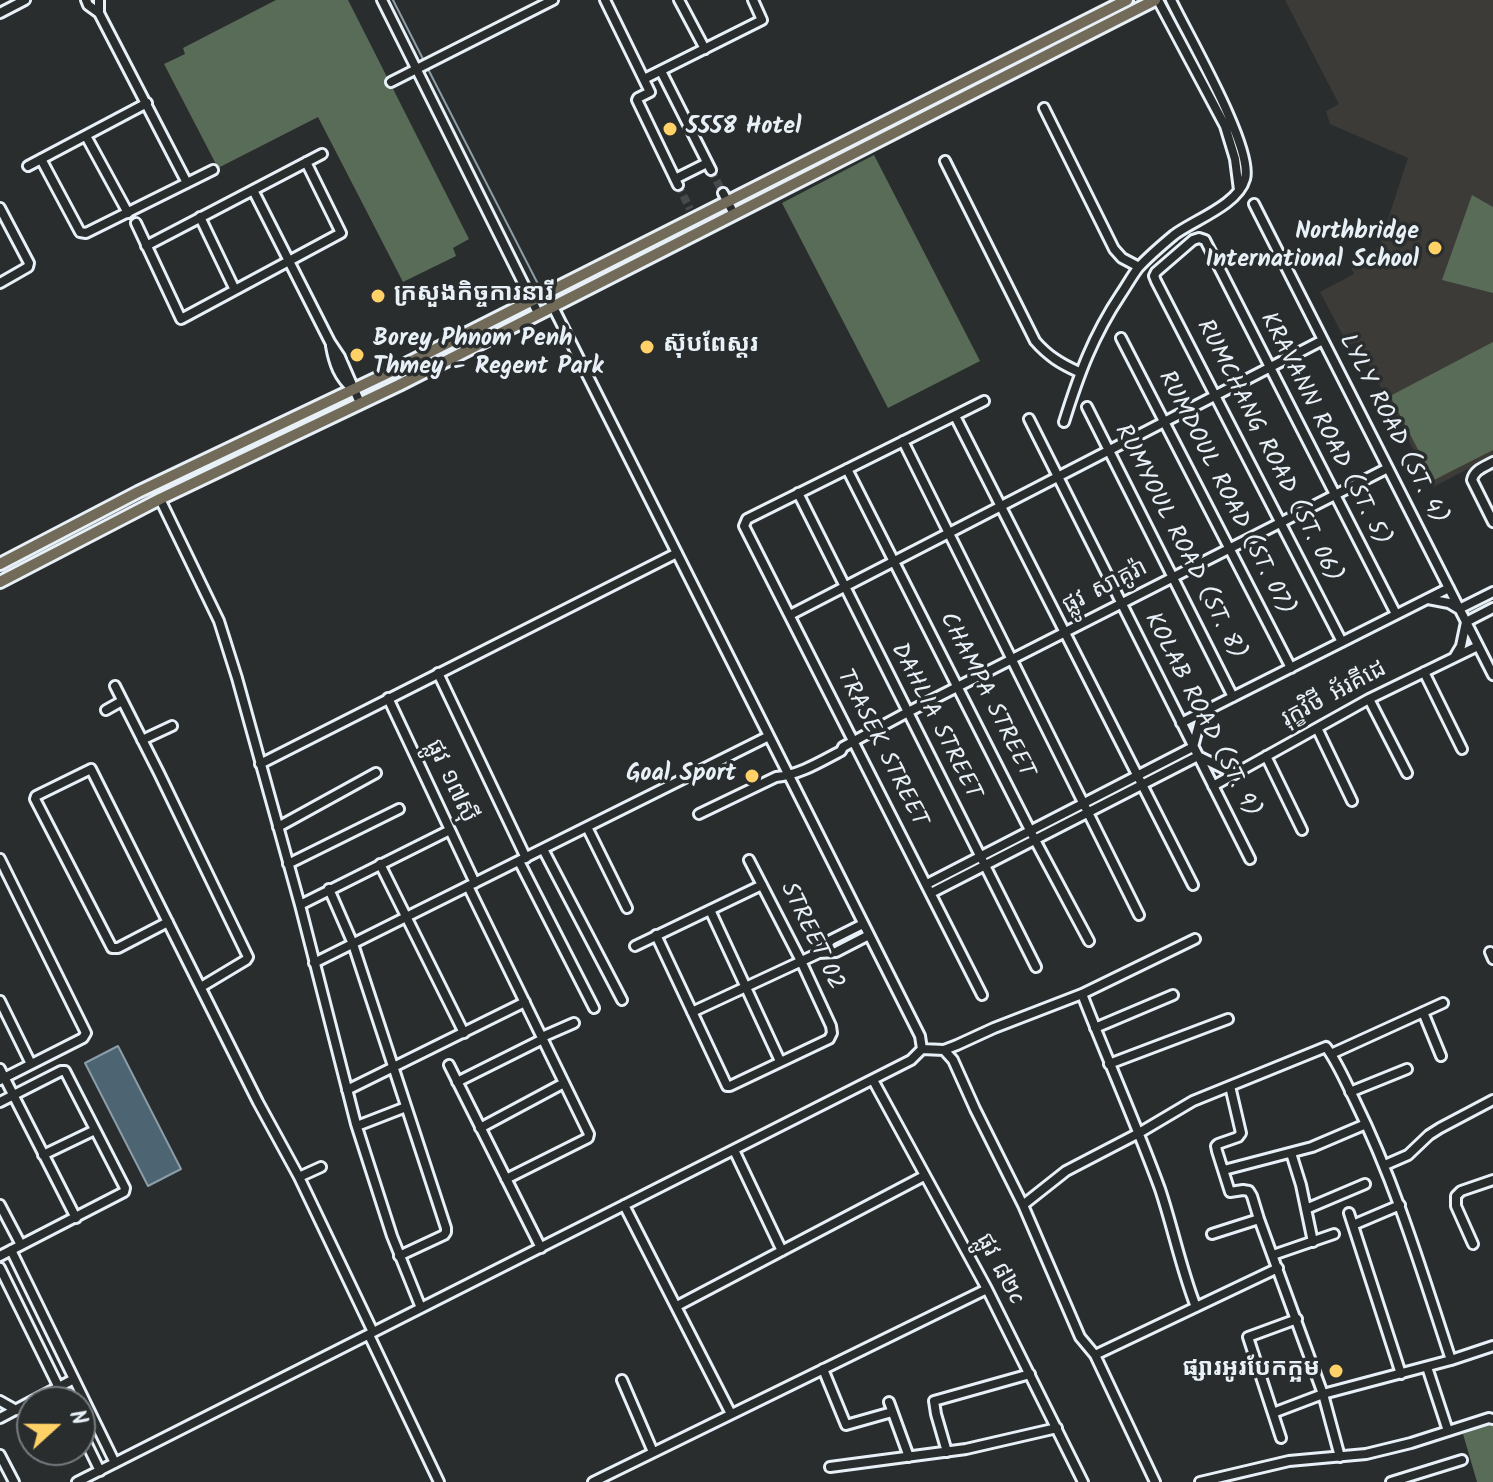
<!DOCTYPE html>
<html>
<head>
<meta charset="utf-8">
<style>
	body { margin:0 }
	#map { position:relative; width:1493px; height:1482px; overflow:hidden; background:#2a2d2e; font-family:Kalam,sans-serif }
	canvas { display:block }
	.north { position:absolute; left:16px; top:1386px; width:80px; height:80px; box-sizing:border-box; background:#2a2d2e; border:2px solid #767b7f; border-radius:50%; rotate:69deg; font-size:22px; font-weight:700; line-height:32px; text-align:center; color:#e8f1f8 }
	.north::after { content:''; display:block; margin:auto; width:28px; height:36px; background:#ffd166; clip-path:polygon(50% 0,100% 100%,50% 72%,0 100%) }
</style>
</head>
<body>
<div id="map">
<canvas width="1493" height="1482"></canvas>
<div class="north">N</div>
</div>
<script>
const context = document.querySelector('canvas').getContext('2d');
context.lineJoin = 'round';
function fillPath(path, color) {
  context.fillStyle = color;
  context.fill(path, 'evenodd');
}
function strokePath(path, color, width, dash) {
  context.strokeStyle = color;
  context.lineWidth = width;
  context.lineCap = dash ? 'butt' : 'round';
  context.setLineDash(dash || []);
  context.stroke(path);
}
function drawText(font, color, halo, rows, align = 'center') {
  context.font = font + ' Kalam,"Noto Sans Khmer",sans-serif';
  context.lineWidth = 7;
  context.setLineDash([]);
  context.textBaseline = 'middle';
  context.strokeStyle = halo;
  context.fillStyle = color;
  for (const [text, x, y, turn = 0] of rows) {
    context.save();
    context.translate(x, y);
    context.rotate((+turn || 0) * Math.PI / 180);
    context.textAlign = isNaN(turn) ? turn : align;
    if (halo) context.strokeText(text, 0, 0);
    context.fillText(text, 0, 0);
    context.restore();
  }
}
fillPath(new Path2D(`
	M1285,0H1493V456L1433,487L1357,342L1348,345L1320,292L1354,274L1350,264L1374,252L1380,244L1408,158L1330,124L1326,111L1339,104Z`), '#3d3b38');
fillPath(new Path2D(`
	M276,0H348L469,239L453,248L456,256L403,282L318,117L218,168L164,64L185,54L183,48Z
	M874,155L980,361L888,408L782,203Z
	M1472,195L1493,207V293L1442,280Z
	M1493,342V450L1434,480L1390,396Z
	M1493,1423V1482H1477L1463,1434Z`), '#596c57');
const water = new Path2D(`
	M118,1046L181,1169L148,1186L85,1063Z`);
fillPath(water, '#4d6572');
strokePath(water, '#8b9da8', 2);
strokePath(new Path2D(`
	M393,0L425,63
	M428,69L540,288`), '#8b9da8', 2);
strokePath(new Path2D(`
	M711,170L723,193
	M678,185L690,209`), '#464a4c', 8, [8, 4]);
const minor = new Path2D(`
	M86,0L88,5L99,13L187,183
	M99,0V13
	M382,0L538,313
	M605,0L650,92L638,98L637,100L678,185
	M679,0L705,49
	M1158,0L1225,126L1235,159L1239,190
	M0,13L25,0
	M661,71L711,170
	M644,79L762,20L753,0
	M391,82L553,0
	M1044,108L1114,249L1122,258L1139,267
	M86,136L128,213
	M41,159L80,232L86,233L213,170
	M945,161L1035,341C1048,356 1061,364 1079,372
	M28,166L147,103
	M675,179L707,163
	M253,190L330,342L340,357L360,403
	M723,193L734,214
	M1254,204L1493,675
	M0,208L29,263L28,267L0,283
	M200,217L235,290
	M136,223L181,319L341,233L306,162
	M146,246L322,154
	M1121,338L1291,668
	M331,346C334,363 339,378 353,389
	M1087,407L1233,697
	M955,416L1193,885
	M1029,419L1250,859
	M1064,422C1079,374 1093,336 1121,294C1127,285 1132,276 1138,268C1148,257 1162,245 1174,235C1194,220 1238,205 1245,179C1254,148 1187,34 1171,0
	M903,441L1139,915
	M1493,462C1484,467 1474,470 1472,480L1493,522
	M847,469L1035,840L1089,941
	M798,493L1036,967
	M160,499L219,621L237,678L300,905L356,1124L392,1236L421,1308
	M1428,599L1449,603L1459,609L1493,592
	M790,615L1323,340
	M1342,642L1156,281L1154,276L1156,272L1193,240L1199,238L1205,240L1396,614
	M1455,656L1461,646L1466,622L1493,608
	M1424,672L1462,749
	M438,673L526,858
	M115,686L159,773L248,957L246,960L201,987
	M388,698L475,883
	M1369,699L1407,773
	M106,710L122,701
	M1181,723L1449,588
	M1317,728L1352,801
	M142,740L172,726
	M1266,756L1302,830
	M260,764L677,553
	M1213,786L1369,699L1478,646
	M699,814L776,777C799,775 820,762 841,751L843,747L908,712L1388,468
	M278,827L376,773
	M587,827L627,908
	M543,849L622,1000
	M0,859L86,1033L83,1038L0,1080
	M519,861L594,1008
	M288,864L399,809
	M380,864L464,1033
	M927,884L1193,747L1202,713
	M468,886L589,1134L588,1138L506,1179
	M329,889L353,944L446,1228V1232L444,1235L399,1256
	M931,893L1198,756L1235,774
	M300,905L450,830
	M710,910L780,1061
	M168,922L118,948H112L35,799L36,796L91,769L258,1102L299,1177L373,1332
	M656,935L727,1086H730L829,1039L832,1033L831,1026L801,961L749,860
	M635,946L762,885
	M1490,952L1493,959
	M819,953L831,940L863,924
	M314,963L769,736
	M1082,994C1107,1059 1136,1123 1160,1189C1173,1228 1181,1269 1196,1307
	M982,995L744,526L747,519L984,401
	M0,1001L31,1064
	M692,1012L819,953L836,952L869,935
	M1423,1012L1441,1056
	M1095,1028L1173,995
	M542,1037L574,1023
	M922,1049L944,1050L957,1045L994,1028L1082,994L1195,939
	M944,1050L953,1060L975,1109L1023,1205L1080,1337L1095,1355L1155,1482
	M1331,1054L1443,1003
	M1109,1064L1228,1019
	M449,1065L541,1248
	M0,1069L76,1218
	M873,1080L987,1289L1083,1482
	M457,1082L543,1039
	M1230,1086L1241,1133L1238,1137L1218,1144L1216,1146L1217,1151L1230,1192L1243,1190L1249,1191L1252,1196L1259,1219L1323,1394L1340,1457
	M347,1090L525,1002
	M1350,1092L1407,1069
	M0,1102L61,1071H65L125,1188L124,1192L0,1256
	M357,1126L406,1107
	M480,1128L564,1083
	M734,1150L782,1251
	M1291,1153L1301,1185L1313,1242
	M43,1155L95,1130
	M1385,1165L1408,1155L1429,1135L1440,1128L1493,1100
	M1224,1170L1312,1147L1366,1124
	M299,1177L321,1167
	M0,1205L21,1245
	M624,1205L731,1414
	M1023,1205L1066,1171L1139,1133L1193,1101L1326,1047C1338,1063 1346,1083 1355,1101C1396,1184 1422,1272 1451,1360
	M1306,1209L1365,1184
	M1349,1213L1401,1374
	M1353,1225L1400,1205
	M1212,1234L1259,1219
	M1473,1244L1456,1206V1196L1461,1191L1493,1180
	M11,1250L115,1463
	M1273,1255L1334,1234
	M0,1268L66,1402
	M677,1306L924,1176
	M369,1335L439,1482
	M1095,1355L1278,1268
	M1427,1367L1448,1431
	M823,1369L846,1425L892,1412
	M622,1380L653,1452
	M0,1401L16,1410
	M889,1402L909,1457
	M1273,1413L1323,1394L1451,1360L1493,1346
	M0,1418L74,1379
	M80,1430L100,1471
	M1281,1438L1248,1337L1297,1319
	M947,1452L936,1414L934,1401L1030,1374
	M0,1455L14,1482
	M830,1467L966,1449L1057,1428
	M77,1482L911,1060L922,1049L920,1036L546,293
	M593,1482L987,1289
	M1200,1482L1289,1461L1366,1454L1411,1443L1489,1418L1493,1419
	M1391,1482L1462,1460`);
const major = new Path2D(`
	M0,564L138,492L392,371L1127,0
	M0,582L160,499L399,385L1155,0`);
strokePath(minor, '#e8f1f8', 14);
strokePath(major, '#e8f1f8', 16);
strokePath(minor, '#2a2d2e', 8);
strokePath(major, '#726b5a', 10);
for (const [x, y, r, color] of [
	[670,129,8,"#ffd166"],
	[1435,248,8,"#ffd166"],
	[378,296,8,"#ffd166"],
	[647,347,8,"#ffd166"],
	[357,355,8,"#ffd166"],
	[752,776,8,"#ffd166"],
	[1336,1371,8,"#ffd166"]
]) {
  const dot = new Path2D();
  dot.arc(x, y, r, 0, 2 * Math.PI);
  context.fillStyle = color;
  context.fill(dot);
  strokePath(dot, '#2a2d2e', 3);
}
drawText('bold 24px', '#e8f1f8', '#2a2d2e', [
	["5558 Hotel",686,129],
	["Northbridge",1419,234,"right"],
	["International School",1419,262,"right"],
	["ក្រសួងកិច្ចការនារី",394,296],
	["Borey Phnom Penh",373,341],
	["Thmey - Regent Park",373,369],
	["ស៊ុបពែស្តរ",663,347],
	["Goal Sport",736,776,"right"],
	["ផ្សារអូរបែកក្អម",1320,1371,"right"]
], 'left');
drawText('24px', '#e8f1f8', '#2a2d2e', [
	["KRAVANN ROAD (ST. 5)",1323,430,63],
	["LYLY ROAD (ST. 4)",1391,430,63],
	["RUMCHANG ROAD (ST. 06)",1267,452,63],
	["RUMDOUL ROAD (ST. 07)",1224,494,63],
	["RUMYOUL ROAD (ST. 8)",1178,543,63],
	["ផ្លូវ សាគូរ៉ា",1106,589,-27],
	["CHAMPA STREET",985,696,63],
	["រុក្ខវិថី អ័រគីដេ",1335,696,-28],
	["KOLAB ROAD (ST. 9)",1200,716,63],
	["DAHLIA STREET",934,722,63],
	["TRASEK STREET",880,749,63],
	["ផ្លូវ ១៧ស៊ី",449,782,65],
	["STREET 02",810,937,64],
	["ផ្លូវ ៨២c",998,1270,62]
]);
</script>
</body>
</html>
